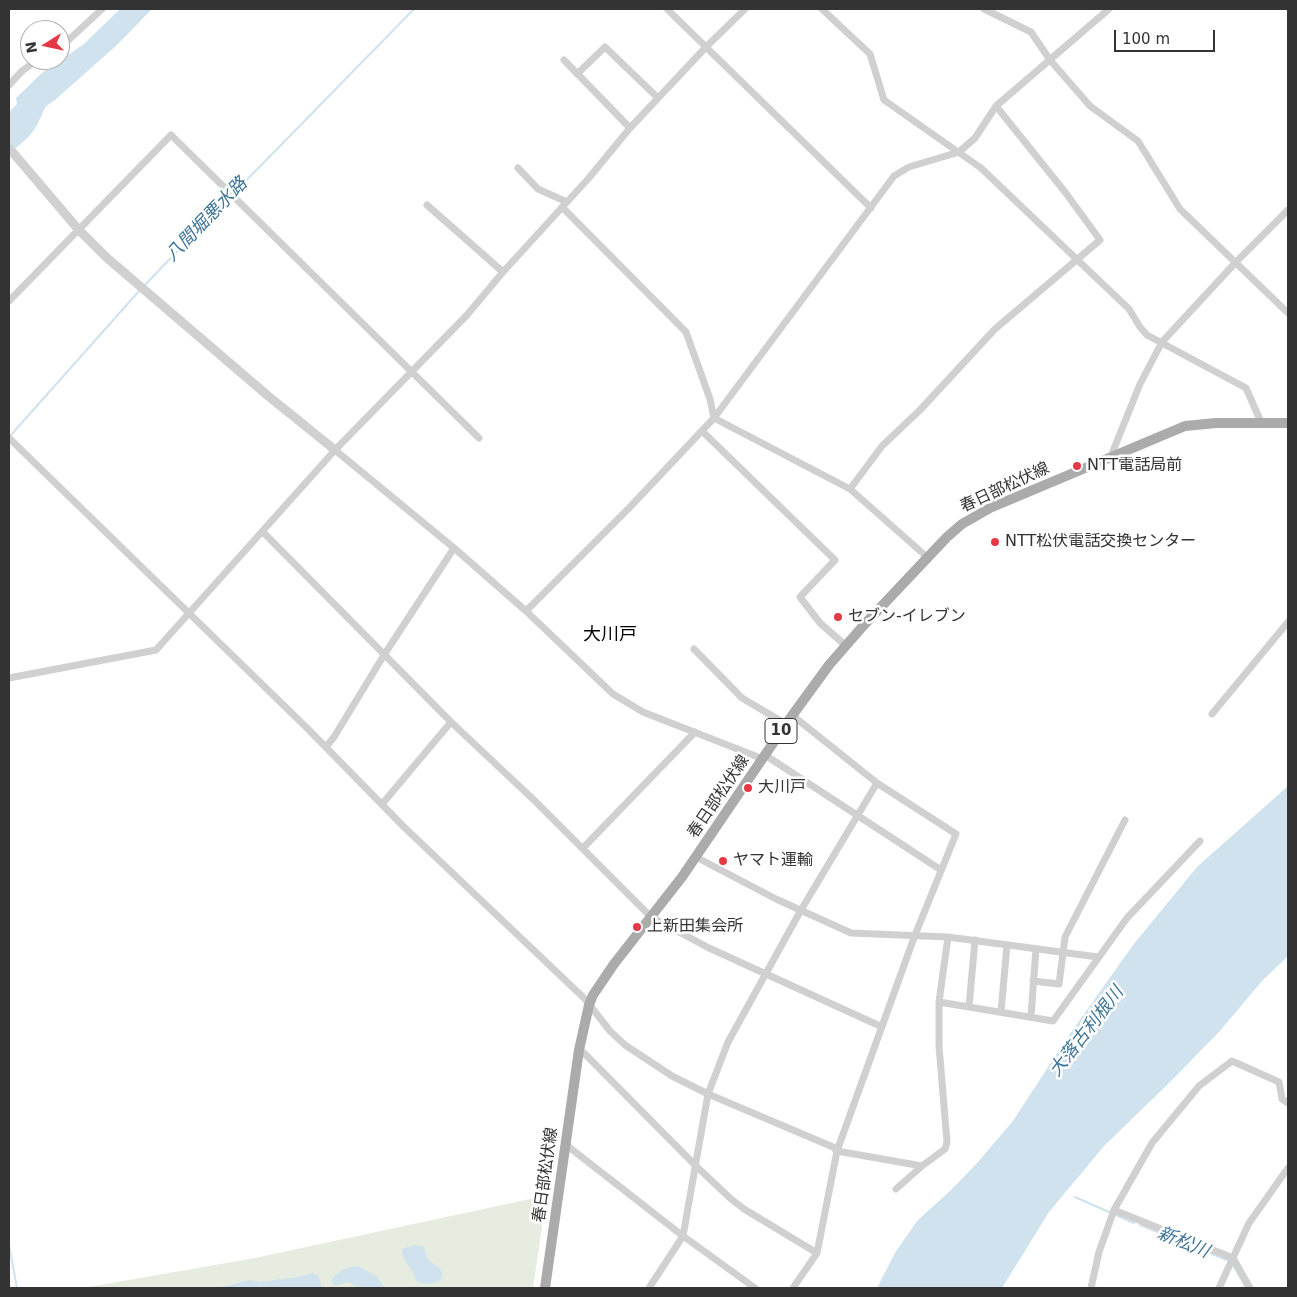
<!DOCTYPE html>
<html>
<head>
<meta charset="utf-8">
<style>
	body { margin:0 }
	#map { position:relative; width:1297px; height:1297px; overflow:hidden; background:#fff; font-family:"DejaVu Sans",sans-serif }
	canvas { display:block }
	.frame { position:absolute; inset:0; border:10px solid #333; pointer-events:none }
	.north { position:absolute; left:20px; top:20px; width:50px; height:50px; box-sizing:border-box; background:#fff; border:1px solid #adadad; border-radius:50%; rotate:260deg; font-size:14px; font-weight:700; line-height:20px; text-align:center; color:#333 }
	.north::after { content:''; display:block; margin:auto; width:18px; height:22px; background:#e63946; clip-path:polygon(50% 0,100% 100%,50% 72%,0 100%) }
	.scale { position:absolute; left:1114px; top:30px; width:101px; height:22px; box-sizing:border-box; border:2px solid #333; border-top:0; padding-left:6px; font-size:15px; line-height:18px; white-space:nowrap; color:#333; -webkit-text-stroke:4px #fff; paint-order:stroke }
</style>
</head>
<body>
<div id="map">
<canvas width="1297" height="1297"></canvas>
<div class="frame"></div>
<div class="north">N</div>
<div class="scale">100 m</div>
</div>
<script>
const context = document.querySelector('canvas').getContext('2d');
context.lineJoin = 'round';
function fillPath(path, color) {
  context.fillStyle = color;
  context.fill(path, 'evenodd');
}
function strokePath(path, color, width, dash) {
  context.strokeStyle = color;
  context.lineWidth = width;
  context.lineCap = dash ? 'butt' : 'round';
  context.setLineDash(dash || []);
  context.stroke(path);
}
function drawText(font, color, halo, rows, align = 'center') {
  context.font = font + ' "DejaVu Sans","Noto Sans JP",sans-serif';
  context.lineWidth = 5;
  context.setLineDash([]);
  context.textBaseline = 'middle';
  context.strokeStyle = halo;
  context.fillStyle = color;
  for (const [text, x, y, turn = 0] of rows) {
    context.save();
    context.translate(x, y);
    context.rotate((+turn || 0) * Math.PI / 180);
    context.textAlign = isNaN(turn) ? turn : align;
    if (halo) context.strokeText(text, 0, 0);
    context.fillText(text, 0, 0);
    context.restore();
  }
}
fillPath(new Path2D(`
	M544,1196L546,1199L533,1288H83L255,1258Z`), '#e6ecdf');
fillPath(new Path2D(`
	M120,9H152L118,44L55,100C41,109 46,108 39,121C34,134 20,145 9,153V112L17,104L16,98L43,72L84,44Z
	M1288,786V956L1262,981L1219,1032L1168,1084L1104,1146L1049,1212L1002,1288H877L895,1253L917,1221L951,1190L978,1162L1013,1121L1065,1041L1133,945L1197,867Z
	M415,1245L424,1247C425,1251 426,1255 428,1259C431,1264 441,1267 442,1273C444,1286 423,1285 416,1281C414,1277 414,1273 411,1269C407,1262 401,1258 402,1249Z
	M358,1266L377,1276L384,1288H358L348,1282L334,1286L331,1280C339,1271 346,1267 358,1266Z
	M313,1273L319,1277L322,1288H219L249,1280L260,1282L299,1277Z`), '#cfe2ee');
strokePath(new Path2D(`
	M234,193L414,9
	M143,287L230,196
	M10,436L140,290
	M1075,1197L1111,1213
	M1116,1215L1134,1223
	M1140,1225L1227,1260
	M9,1245L17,1288
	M1233,1265L1246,1288`), '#cfe2ee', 2);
strokePath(new Path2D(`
	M667,9L871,208
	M822,9L870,54L884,100L981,168L1129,309L1140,327L1147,335L1246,388L1261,422
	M984,9L1031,32L1050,60L1090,106L1138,141L1180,209L1288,313
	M60,48L102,9
	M564,60L630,128
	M577,74L605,47L658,98
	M9,85L22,71L37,60
	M518,168L538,189L567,202
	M427,205L503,272
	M562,207L686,332L710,399L714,418L850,489L927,557
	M9,301L171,135L479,438
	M702,431L835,560L800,597L820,623L845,645
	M9,438L307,728L404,827L585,999L610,1031L625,1045L672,1076L708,1094L833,1147L837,1151L922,1166
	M335,450L454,548L526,611L613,694L643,712L763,759
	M1113,451L1140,384L1162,342L1236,262L1288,210
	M850,489L882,446L920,410L995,329L1100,240L1065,192L996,106
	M263,532L451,722L535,801L651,917L709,948L880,1026
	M526,611L630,507L714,418L894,176L909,167L959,152L975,138L996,106L1109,9
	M694,649L742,698L786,724
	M9,678L156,650L335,450L467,315L503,272L588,179L630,128L706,47L745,9
	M1212,714L1288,622
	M792,715L877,783L956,834L915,935L837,1151L817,1253L793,1288
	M326,747L334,737L384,655L454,548
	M765,755L941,870
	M383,803L451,722
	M583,848L695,732
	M696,857L776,899L851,933L948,937L1098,957
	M1033,981L1059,984L1065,937L1125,820
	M939,1002L1053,1021L1127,918L1200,841
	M969,1007L975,940
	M1001,1012L1007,945
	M1031,1016L1036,949
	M579,1050L584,1053L696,1166L731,1199L744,1209L817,1253
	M565,1144L683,1236L755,1288
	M896,1189L922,1166L945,1149L947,1142L939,1046V1002L948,937
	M1114,1210L1233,1258L1250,1288
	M649,1288L683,1236L708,1094L728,1042L801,910L877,783
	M1091,1288L1099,1252L1114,1210L1152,1143L1199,1086L1232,1061L1279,1082L1282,1099L1288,1103
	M1219,1288L1249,1223L1288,1168`), '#d0d0d0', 7);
strokePath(new Path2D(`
	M9,148L78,229L106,257L267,395L335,450`), '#d0d0d0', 9);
strokePath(new Path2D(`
	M545,1288L579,1050L589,1005L593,995L614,964L682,877L786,724L829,665L863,626L947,537L962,524L990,508L1185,426L1216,423H1288`), '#ababab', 10);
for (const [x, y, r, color] of [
	[1077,466,5,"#e63946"],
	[995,542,5,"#e63946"],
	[838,617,5,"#e63946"],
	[748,788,5,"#e63946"],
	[723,861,5,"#e63946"],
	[637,927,5,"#e63946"]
]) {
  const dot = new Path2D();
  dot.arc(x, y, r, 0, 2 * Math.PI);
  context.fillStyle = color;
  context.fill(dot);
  strokePath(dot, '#fff', 2);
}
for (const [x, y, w] of [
	[781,731,32]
]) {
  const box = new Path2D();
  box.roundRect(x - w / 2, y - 12.5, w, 25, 4);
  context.fillStyle = '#fff';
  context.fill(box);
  strokePath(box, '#333', 1);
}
drawText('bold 15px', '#333', null, [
	["10",781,731]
]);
drawText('16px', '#333', '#fff', [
	["NTT電話局前",1087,466],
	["NTT松伏電話交換センター",1005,542],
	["セブン-イレブン",848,617],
	["大川戸",758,788],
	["ヤマト運輸",733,861],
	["上新田集会所",647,927]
], 'left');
drawText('16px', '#333', '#fff', [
	["春日部松伏線",1005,488,-25],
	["春日部松伏線",719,797,-56],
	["春日部松伏線",546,1175,-82]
]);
drawText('italic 18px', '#3f7597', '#fff', [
	["八間堀悪水路",207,220,-46],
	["大落古利根川",1087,1032,-52],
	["新松川",1183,1243,22]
]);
drawText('18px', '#000', '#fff', [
	["大川戸",610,635]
]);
</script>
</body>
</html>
